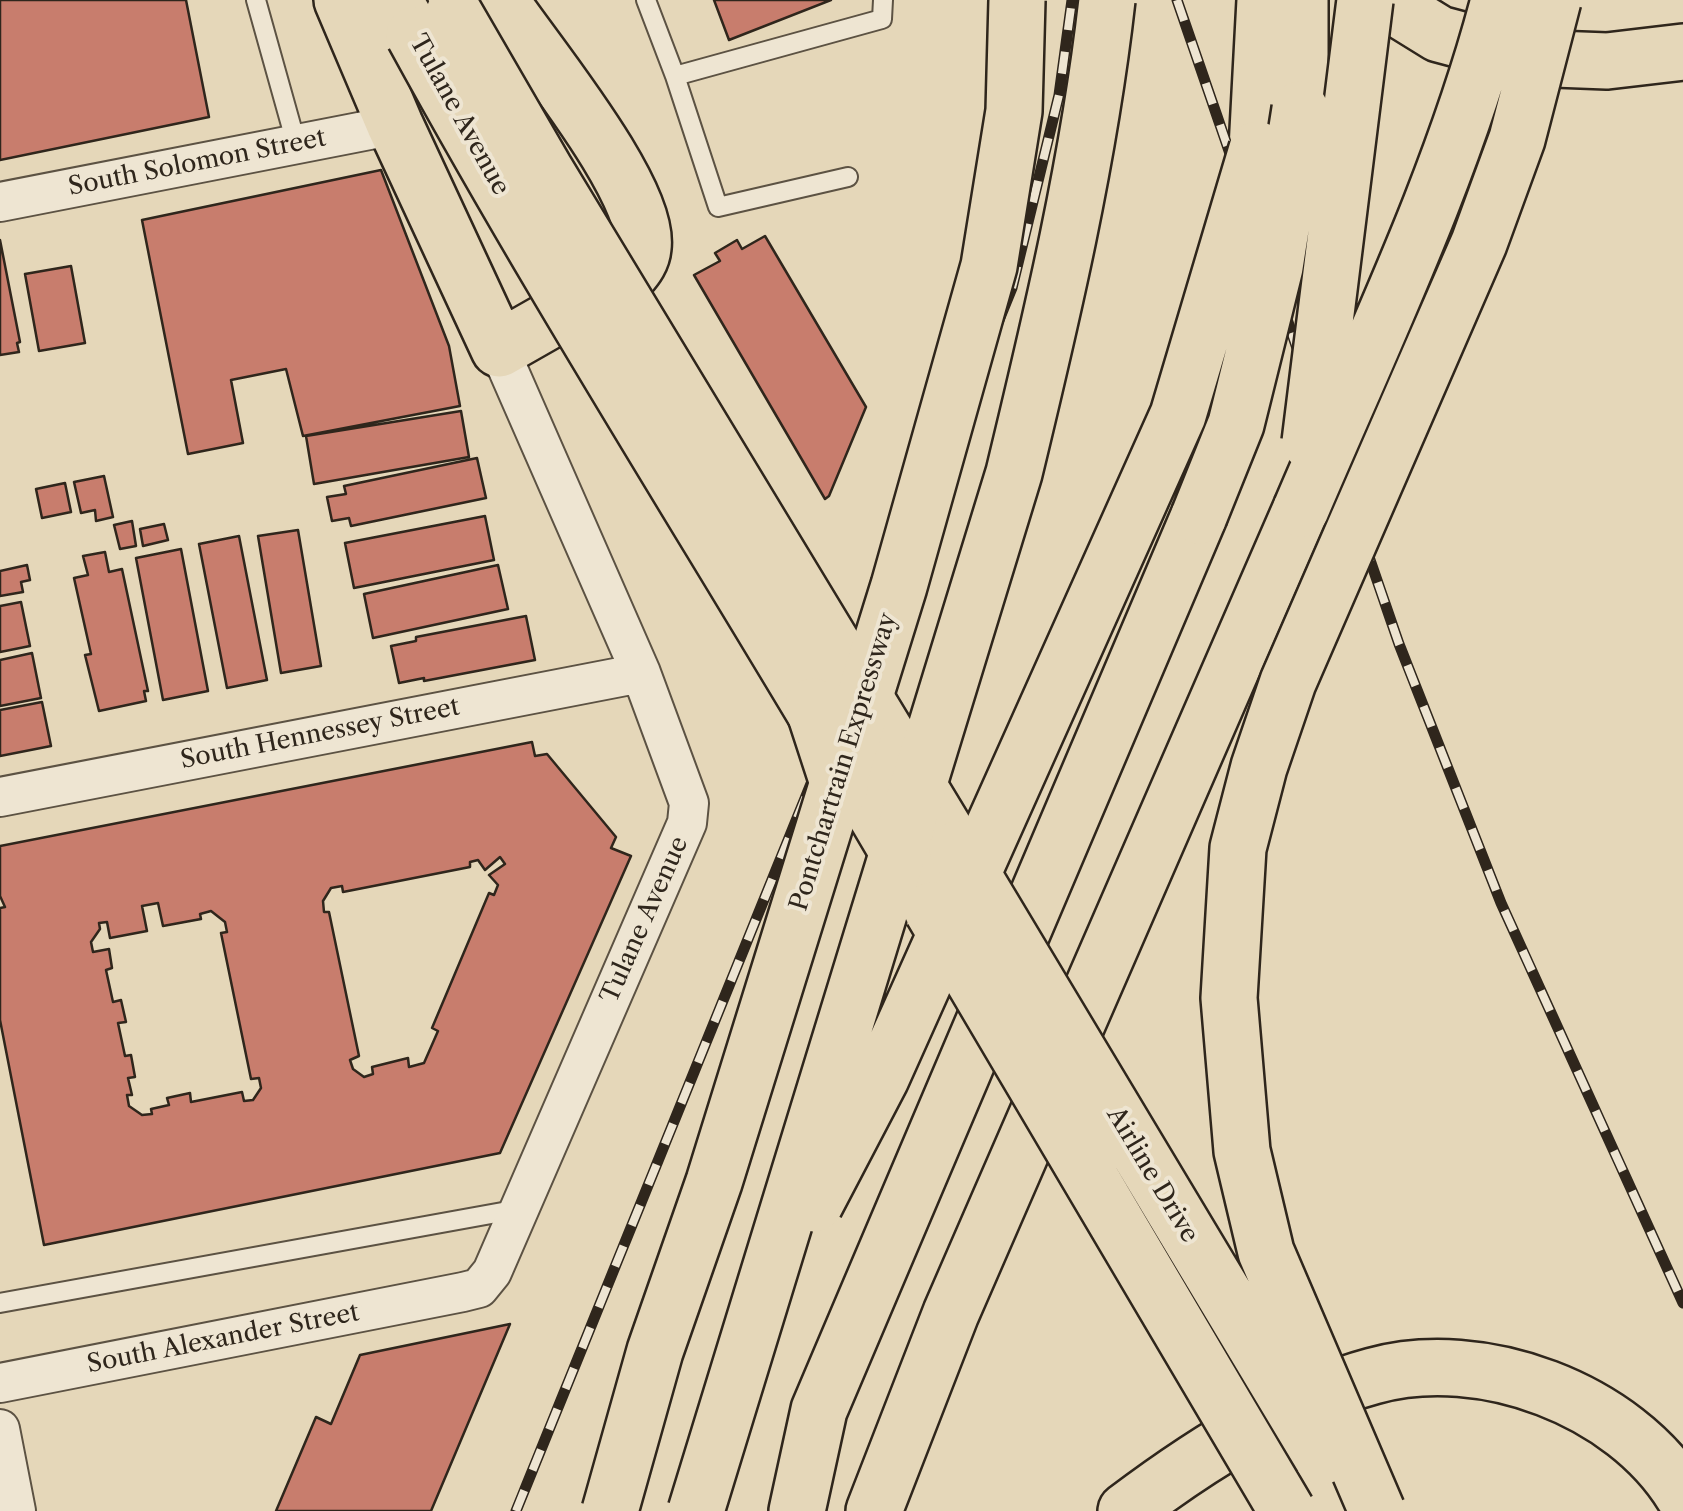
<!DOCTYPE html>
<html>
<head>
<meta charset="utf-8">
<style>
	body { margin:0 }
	canvas { display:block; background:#e5d7b9 }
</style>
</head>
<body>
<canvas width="1683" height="1511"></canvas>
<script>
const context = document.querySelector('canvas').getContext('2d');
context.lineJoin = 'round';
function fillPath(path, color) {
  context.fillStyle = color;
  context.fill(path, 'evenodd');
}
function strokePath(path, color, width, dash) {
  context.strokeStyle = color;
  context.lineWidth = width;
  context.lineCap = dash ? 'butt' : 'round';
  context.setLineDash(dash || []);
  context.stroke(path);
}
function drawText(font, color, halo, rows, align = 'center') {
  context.font = font + ' "Libre Caslon Text",serif';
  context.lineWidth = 8;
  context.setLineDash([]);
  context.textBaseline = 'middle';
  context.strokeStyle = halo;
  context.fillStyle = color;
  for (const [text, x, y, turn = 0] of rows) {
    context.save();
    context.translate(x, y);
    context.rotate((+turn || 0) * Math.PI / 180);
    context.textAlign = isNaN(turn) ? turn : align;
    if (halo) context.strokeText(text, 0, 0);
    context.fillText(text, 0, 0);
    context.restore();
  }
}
const building = new Path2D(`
	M0,0H186L209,117L0,160Z
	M714,0H831L729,40Z
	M381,170L449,346L460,406L303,436L286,369L231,380L243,443L188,454L142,220Z
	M765,236L866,407L829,496L825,499L694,275L720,261L715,253L737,240L742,249Z
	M0,240L20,342L17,343L19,352L0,355Z
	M71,266L85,343L39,351L25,274Z
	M461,411L469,457L314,484L306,436Z
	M477,458L486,498L351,526L349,518L332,521L327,497L346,494L344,486Z
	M104,476L113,517L96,521L95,510L81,513L74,482Z
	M65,483L71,512L42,518L36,489Z
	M485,516L494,560L354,588L345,543Z
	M132,521L136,546L120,549L114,525Z
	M164,524L168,540L143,546L140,529Z
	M298,530L321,666L281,673L258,536Z
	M239,536L267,680L227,688L199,544Z
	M181,549L208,691L163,700L136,558Z
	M105,552L109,572L122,569L148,691H144L146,701L99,711L85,655L91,654L74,578L88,575L83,556Z
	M27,565L30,580L21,582L23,592L0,596V571Z
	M498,565L508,609L373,638L364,594Z
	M21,602L30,646L0,652V606Z
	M526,616L535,660L424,681V678L399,683L391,646L416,641V637Z
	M32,653L41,698L0,706V660Z
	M42,702L51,746L0,756V710Z
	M532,742L535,756L547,754L616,837L611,848L631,856L500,1153L44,1245L0,1020V908L5,907L0,896V846ZM500,857L505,864L489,875L498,885L494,895L489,893L432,1028L438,1031L424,1063L409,1067L408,1058L372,1067L373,1074L364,1077L353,1069L350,1060L359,1056L329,912H324L323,901L331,888L342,886L343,892L470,867V862L478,860L485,870ZM158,903L163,926L201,919L200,914L211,911L225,922L227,932L221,933L251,1079L259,1078L261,1088L253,1100L244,1101L242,1092L191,1102L190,1093L167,1098L169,1105L151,1109L152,1114L142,1115L129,1106L127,1095H132L128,1078L135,1077L131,1055L125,1056L118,1023L126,1022L121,1000L113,1002L106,970L112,968L109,949L93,952L91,942L100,929L99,923L107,922L110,938L147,931L142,906Z
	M510,1324L431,1511H276L316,1417L331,1424L360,1355Z`);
fillPath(building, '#c87d6d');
strokePath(building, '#2f261c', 2.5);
const lane = new Path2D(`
	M256,0L296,143
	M646,0L675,76L882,19L883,0
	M675,76L718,207L848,177
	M0,1303L519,1209`);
const street = new Path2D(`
	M0,202L395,125
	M0,797L641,673
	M0,1383L463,1292L479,1288L492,1272L687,823L689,803L641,673L499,349
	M0,1429L16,1511`);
const primary = new Path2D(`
	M342,0L395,125L499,349L629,275C636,267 642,259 643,248C651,191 534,51 500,0
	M394,0L414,35`);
const highway = new Path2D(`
	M1384,0L1439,34L1529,58L1607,61L1683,52
	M1300,109V0
	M1257,149L1265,0
	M797,1511L819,1410L1199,516
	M874,1511L951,1313L1301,509
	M1126,1511C1196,1458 1288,1399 1373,1376C1482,1346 1624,1399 1683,1495`);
strokePath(lane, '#5c5243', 22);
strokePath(street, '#5c5243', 42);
strokePath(primary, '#2f261c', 60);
strokePath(highway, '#2f261c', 60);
strokePath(lane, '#eee5d2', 18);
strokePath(street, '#eee5d2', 38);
strokePath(primary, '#e5d7b9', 55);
strokePath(highway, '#e5d7b9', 55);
const rail = new Path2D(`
	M1177,0L1399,644L1501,903L1683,1303
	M516,1511L1012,288L1059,95L1072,0`);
strokePath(rail, '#2f261c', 11);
strokePath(rail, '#eee5d2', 8, [22]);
const primaryBridge = new Path2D(`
	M454,13L545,170L951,840
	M414,35C572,324 752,600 917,885`);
const highwayBridge = new Path2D(`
	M1310,442L1365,0
	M1301,509C1372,342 1453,176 1499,0
	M1199,516L1236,424L1275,267L1300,109
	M813,706L840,789
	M957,849L1322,1457
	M932,910L1287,1511
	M815,1204L881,1078L1178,415L1257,149
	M610,1511L655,1351L714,1182L899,586L989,266L1014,111L1017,0
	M696,1511L1014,473C1052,316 1089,160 1107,0
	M1377,1511L1266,1252L1242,1151L1229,998L1238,848L1259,767L1288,682L1479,243L1517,139L1553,0`);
strokePath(primaryBridge, '#2f261c', 60, []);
strokePath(highwayBridge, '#2f261c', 60, []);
strokePath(primaryBridge, '#e5d7b9', 55);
strokePath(highwayBridge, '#e5d7b9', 55);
drawText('25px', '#2f261c', '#eee5d2', [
	["Tulane Avenue",459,115,61],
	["South Solomon Street",197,163,-11],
	["South Hennessey Street",320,734,-11],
	["Pontchartrain Expressway",844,762,-73],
	["Tulane Avenue",645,920,-66],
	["Airline Drive",1152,1175,59],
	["South Alexander Street",223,1339,-11]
]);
</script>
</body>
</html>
